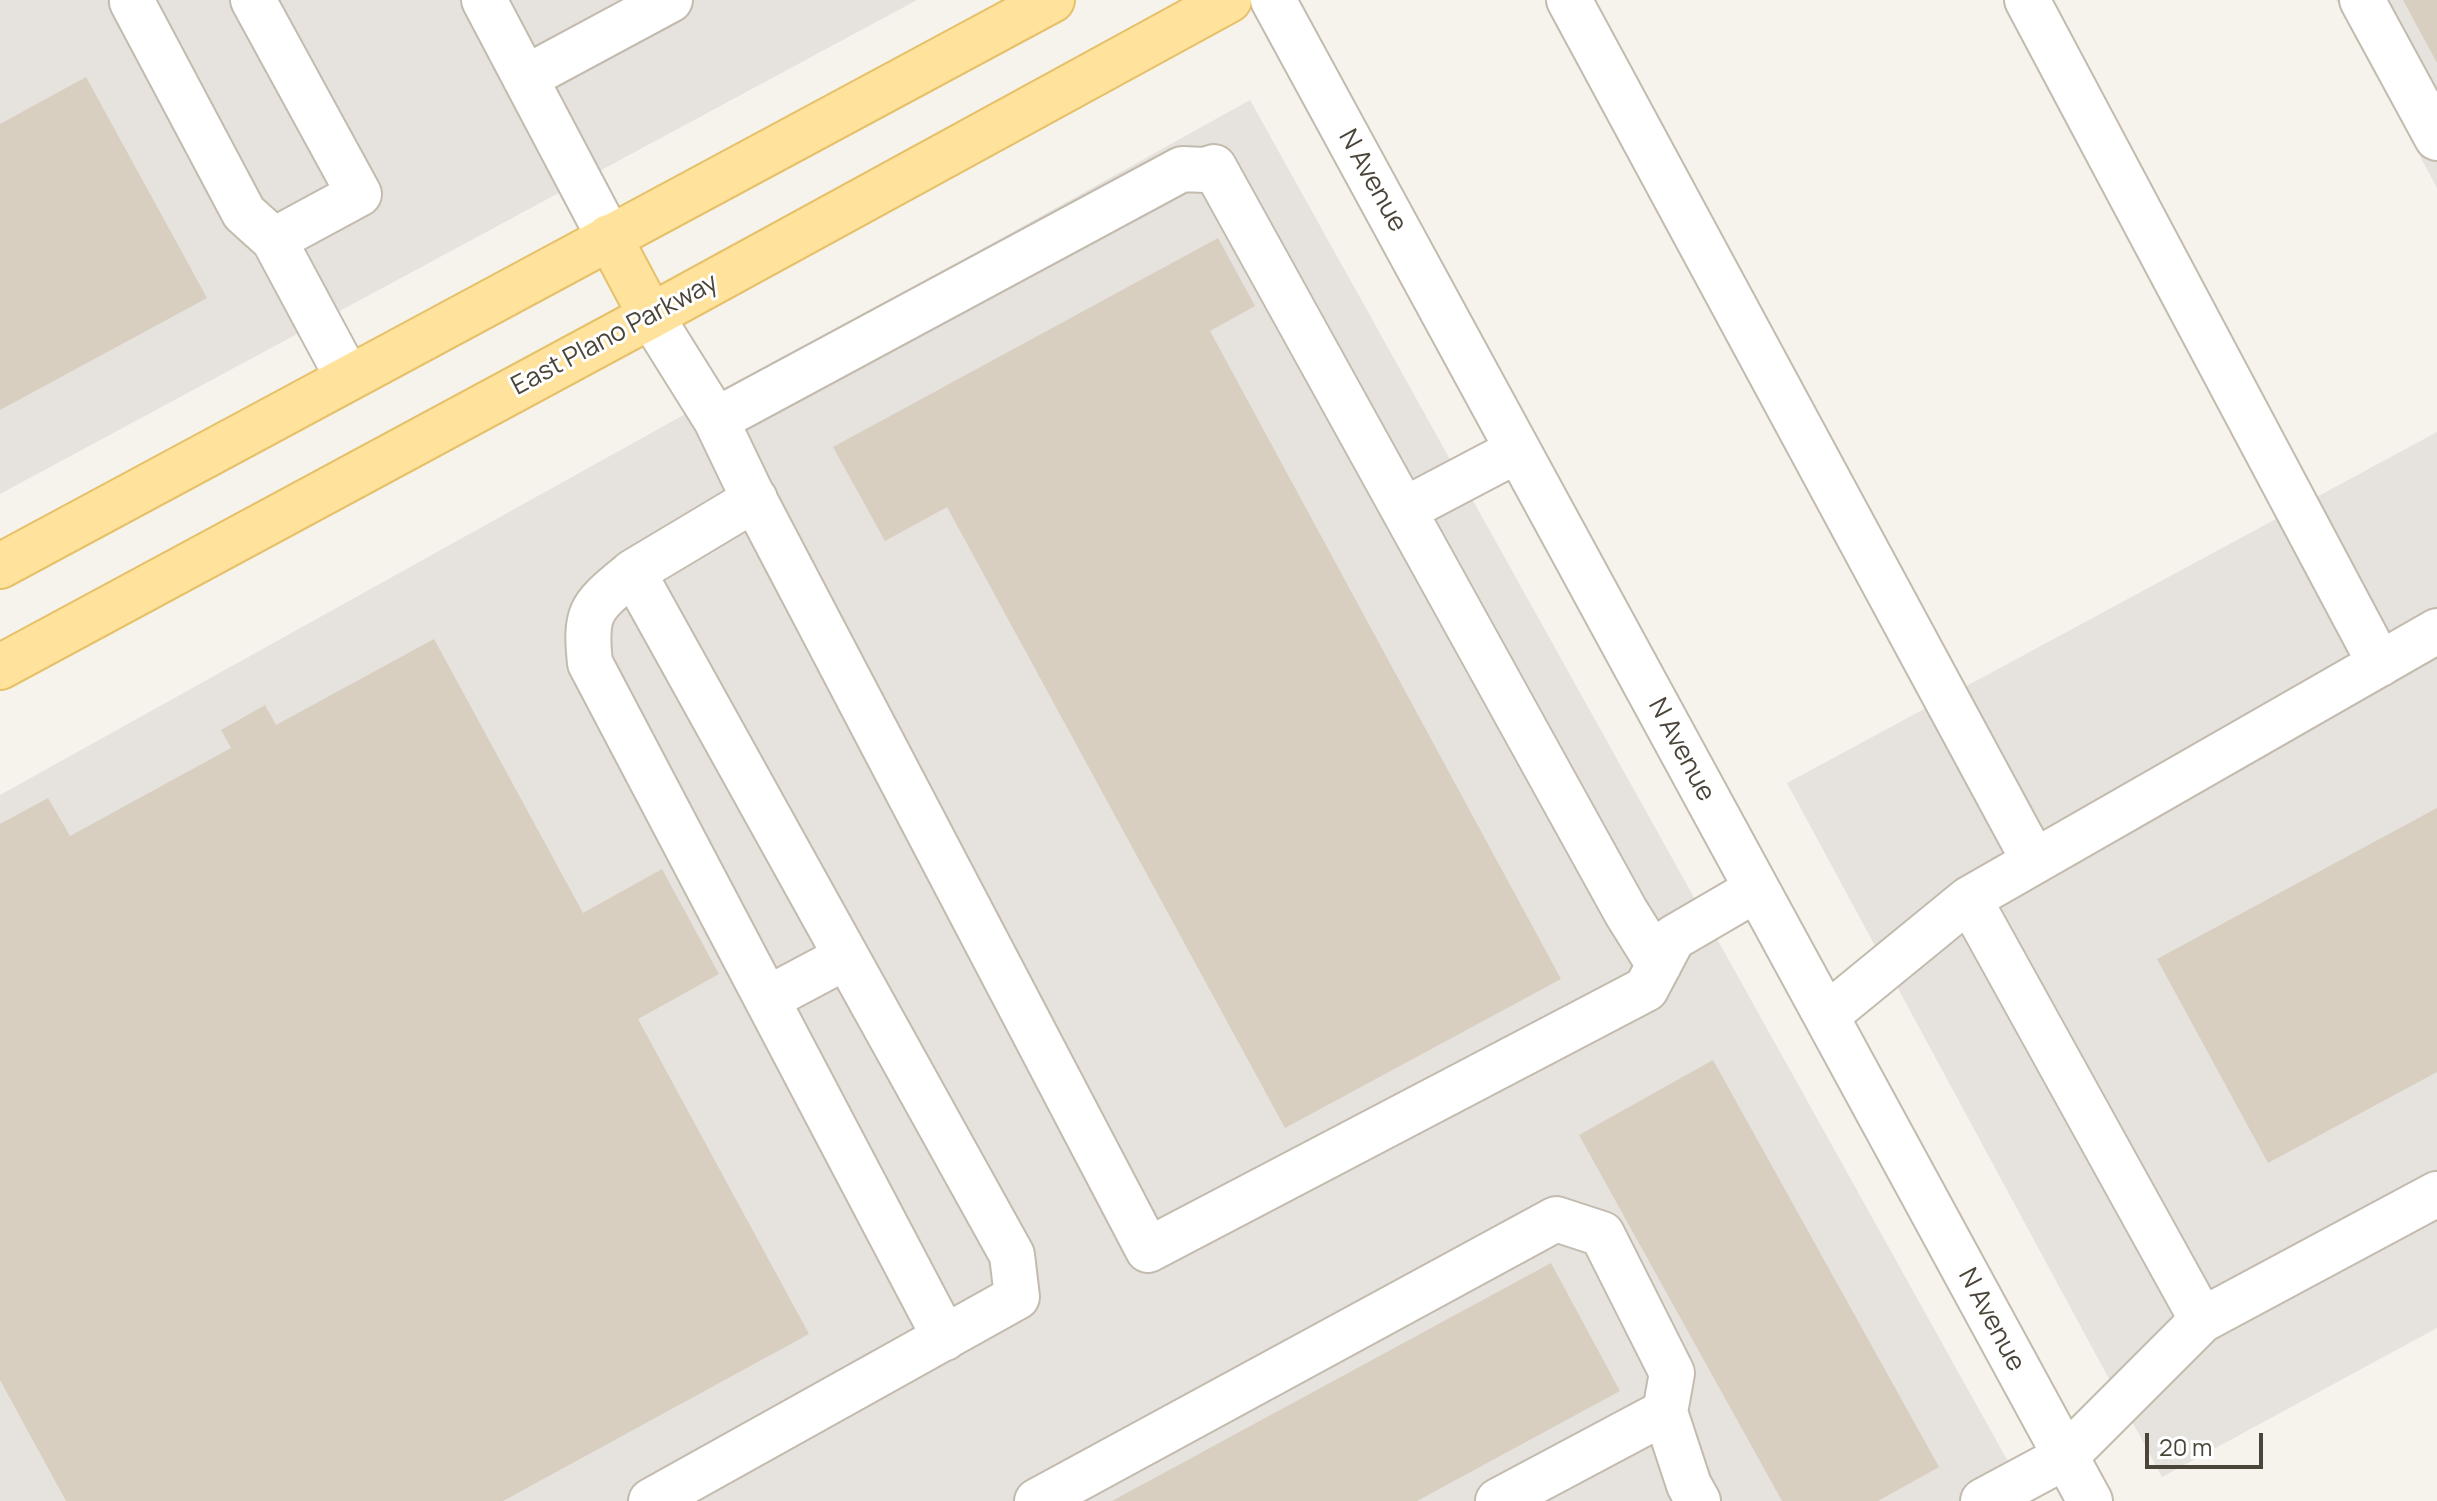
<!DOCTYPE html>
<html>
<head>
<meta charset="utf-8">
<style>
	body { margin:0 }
	#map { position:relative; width:2437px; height:1501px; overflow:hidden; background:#f6f3ec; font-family:Manrope,sans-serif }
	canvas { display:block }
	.scale { position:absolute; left:2145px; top:1433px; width:118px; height:36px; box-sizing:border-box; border:4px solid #4b4439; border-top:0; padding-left:10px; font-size:24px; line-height:28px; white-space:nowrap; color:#4b4439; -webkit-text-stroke:6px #fff; paint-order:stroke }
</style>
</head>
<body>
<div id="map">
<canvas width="2437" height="1501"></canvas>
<div class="scale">20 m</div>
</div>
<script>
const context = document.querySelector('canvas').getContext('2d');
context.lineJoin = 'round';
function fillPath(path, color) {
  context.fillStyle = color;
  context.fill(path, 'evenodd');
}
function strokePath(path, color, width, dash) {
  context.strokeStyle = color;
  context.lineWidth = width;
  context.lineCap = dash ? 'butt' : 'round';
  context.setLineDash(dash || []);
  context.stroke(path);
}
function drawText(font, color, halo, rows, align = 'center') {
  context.font = font + ' Manrope,sans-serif';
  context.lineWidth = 6;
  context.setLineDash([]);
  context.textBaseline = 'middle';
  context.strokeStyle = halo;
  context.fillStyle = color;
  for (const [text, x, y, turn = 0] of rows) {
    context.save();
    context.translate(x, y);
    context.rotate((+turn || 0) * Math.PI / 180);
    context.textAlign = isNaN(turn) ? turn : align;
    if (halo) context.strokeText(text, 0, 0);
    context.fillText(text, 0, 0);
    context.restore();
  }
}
fillPath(new Path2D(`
	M0,0H917L0,494Z
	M2336,0H2437V188Z
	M1250,100L2030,1501H0V795Z
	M2437,432V1328L2162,1477L1787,783Z`), '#e6e2dd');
fillPath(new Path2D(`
	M2403,0H2437V63Z
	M86,77L207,298L0,410V124Z
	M1218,238L1255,306L1210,331L1561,979L1285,1128L947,507L885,541L833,447Z
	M434,639L583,913L662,869L719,974L638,1019L809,1334L503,1501H66L0,1380V824L48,798L70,836L231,748L221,730L265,705L276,725Z
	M2437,808V1072L2268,1163L2157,959Z
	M1713,1060L1939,1467L1878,1501H1782L1579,1135Z
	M1551,1263L1620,1391L1417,1501H1112Z`), '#d8cfc1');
const minor = new Path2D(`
	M133,0L132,2L244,213L274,240L348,378
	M253,0L359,194L274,240
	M484,0L609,237
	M1273,0L2090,1501
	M1569,0L2034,861
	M2027,0L2380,664
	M2362,0L2437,138
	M525,78L670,0
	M651,316L716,420L750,491L1148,1250L1646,989L1673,938L1757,889
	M716,420L1182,169L1205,170L1214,167L1626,912L1659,965
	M1404,510L1518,450
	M633,572C593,606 584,608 590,663L945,1338
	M767,999L846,957
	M1826,1016L1969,899
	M2202,1320L1969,899L2437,631
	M651,1501L1017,1297L1012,1255L633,572L755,499
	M1037,1501L1556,1219L1602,1234L1672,1373L1665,1412L1689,1485L1698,1501
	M1498,1501L1665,1412
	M1983,1501L2065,1457L2202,1320L2437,1194`);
const major = new Path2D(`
	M609,237L651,316
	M0,566L1052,0
	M0,667L651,316L1229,0`);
strokePath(minor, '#c2bbae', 48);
strokePath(major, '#e6c16a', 48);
strokePath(minor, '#fff', 44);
strokePath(major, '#ffe39c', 44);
drawText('26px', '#4b4439', '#fff', [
	["N Avenue",1372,181,61],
	["East Plano Parkway",615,335,-28],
	["N Avenue",1681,750,62],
	["N Avenue",1991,1320,62]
]);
</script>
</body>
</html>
